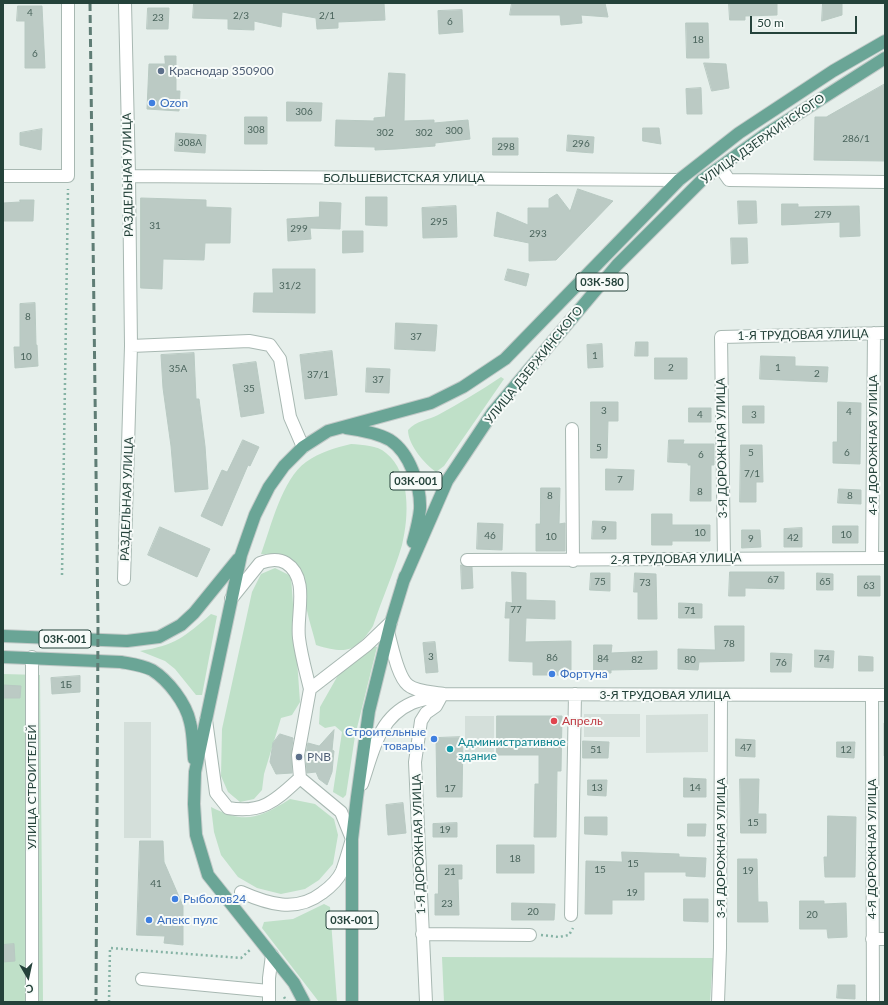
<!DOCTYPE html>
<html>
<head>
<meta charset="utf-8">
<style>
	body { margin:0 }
	#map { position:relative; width:888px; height:1005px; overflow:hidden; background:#e6efeb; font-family:Lato,sans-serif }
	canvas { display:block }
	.frame { position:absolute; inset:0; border:4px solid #24423a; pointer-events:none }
	.north { position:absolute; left:8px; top:957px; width:40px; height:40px; -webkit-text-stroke:3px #f7fbf9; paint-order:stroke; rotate:171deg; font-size:11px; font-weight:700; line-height:16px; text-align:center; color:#24423a }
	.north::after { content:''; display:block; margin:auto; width:14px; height:18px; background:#24423a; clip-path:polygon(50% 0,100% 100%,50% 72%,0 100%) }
	.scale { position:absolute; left:750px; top:16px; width:107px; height:18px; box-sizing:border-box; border:2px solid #24423a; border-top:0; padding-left:5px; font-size:12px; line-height:14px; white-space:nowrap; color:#24423a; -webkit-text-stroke:3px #f7fbf9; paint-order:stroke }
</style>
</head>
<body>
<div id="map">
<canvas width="888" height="1005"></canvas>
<div class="frame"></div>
<div class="north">С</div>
<div class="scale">50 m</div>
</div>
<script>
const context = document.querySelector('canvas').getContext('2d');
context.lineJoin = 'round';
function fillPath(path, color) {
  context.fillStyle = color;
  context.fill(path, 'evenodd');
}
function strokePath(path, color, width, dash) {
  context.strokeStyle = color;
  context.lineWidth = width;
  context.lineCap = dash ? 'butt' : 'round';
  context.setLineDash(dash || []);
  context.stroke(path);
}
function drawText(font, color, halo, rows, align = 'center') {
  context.font = font + ' Lato,sans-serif';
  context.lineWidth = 4;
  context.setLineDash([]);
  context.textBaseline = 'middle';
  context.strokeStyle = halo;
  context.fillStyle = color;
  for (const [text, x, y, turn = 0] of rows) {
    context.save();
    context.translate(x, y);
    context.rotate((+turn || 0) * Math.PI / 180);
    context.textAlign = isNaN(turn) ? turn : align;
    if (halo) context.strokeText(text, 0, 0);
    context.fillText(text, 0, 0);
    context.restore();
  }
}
fillPath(new Path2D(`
	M584,714H640V737H584Z
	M708,714V752L646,753V715Z
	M465,716H494V755H465Z
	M124,722H151V838H124Z
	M883,723H885V756H883Z`), '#d4dfda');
fillPath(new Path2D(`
	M501,377L504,379L444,466L436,472C425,464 408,445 408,430C416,421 428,420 438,415C460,403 480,391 501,377Z
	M351,444C363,445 377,445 386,453C411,473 409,517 402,545C394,572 382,599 373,626C355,653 346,654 316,645C313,632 308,618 306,605C306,599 307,593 306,586C301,559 285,556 261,554C271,527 282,479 306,462C320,452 335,448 351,444Z
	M275,568L291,576L300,702L292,715L281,718L264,774L262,790L254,799L240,802L228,792L221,776L222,729L252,592L261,574Z
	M211,614L217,616L202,695H196L175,669L165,661L140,651C176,645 184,637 211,614Z
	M372,646L377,647L355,736L346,795L343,798L333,792L342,732L335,726L325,728L319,724L320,707L341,670Z
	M3,674L40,675L43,1002H3Z
	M290,799L315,804L334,819L338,835L333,864L319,880L305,889L281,894L257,888L238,877L221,855L214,832L211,807C245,824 258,819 290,799Z
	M324,904L330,907L337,1002H319L262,928L264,922L293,919Z
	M442,957L713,958L710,1002H444Z`), '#bfe0c8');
const building = new Path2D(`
	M194,3H384L385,20L338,22V28L317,29L316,18L282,12L281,27L254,21V30L228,29V19L193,18Z
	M512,3H605L608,17L581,15L582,23L561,25L560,15H510Z
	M729,3H777V15L745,16V20H730Z
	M823,3H842V15L822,21Z
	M18,6H42L45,68H25V21H17Z
	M148,8H169L168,29H147Z
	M462,10L463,32L439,34L438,11Z
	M686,23H708L709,58H687Z
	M165,56H176V91H180L179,111L147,109L149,64H165Z
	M704,63L726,64L729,88L712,91Z
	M389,73L405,74L404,121L434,120V123L468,120L470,139L435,143V146L396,149L375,150V147L335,146L336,120L374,121V118L385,117Z
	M885,84V161L814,160L815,117H826Z
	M701,88L702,114H687L686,89Z
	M287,102L322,103L321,121H287Z
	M245,117H267V144H245Z
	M643,128H659L661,144L643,141Z
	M42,129L41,150L20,145V133Z
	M176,133L206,135L205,153L175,151Z
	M568,135L594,137L593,153L567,151Z
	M493,138H518V155H493Z
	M578,189L613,201L556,260L529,261V243L494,236L497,212L528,225V208H549V199L557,194L570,211Z
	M366,197H387V226L366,225Z
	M141,198L206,200V207L231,208L230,243H205L204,260L163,259L162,289L141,288Z
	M20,200H34L33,221H3V203L20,202Z
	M738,201H756L757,223L739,224Z
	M320,202L341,203L340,229L310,228L311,239L288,241L287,219L319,217Z
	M782,204H798V207L859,206L860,236L840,237V222L782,225Z
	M456,206L457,237L423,238L422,208Z
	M343,231H363V252L343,253Z
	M731,238H747L748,263L732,264Z
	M273,269H315V313L253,312L254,293H273Z
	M508,269L529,274L526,286L505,280Z
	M35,303L36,345H37L38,366L15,368L14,347H20V304Z
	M396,323L437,325L435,351L395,349Z
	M636,342H648V356H635Z
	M602,344L603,367L588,368L587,345Z
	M332,351L337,395L305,399L300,355Z
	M194,353L196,399H199L205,446L208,489L175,492L171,446L163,388L161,355Z
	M761,356L795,357V366L828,367L827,382L760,379Z
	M655,358H687V379H655Z
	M256,362L264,413L241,417L233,365Z
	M367,368L390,369L389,393L366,392Z
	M591,402H618V421H608L607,458H591Z
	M838,402L861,403L860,464L833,463V442H837Z
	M743,406H764V423H743Z
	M689,408H711V422H689Z
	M243,440L259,447L250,466L248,465L222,526L201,516L222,470L227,472Z
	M669,440H684L683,444H714V465H711V501H690L691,465H688V463L668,462Z
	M741,445H762L763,482H756V502H740Z
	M606,469L634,470L633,490H606Z
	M541,488H560L559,524L565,523V551H536V524H540Z
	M839,489L861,490V504L838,503Z
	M652,514H672V525H710V541H672V545H652Z
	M593,521L616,522V539H592Z
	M478,523L503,524L502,550L477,549Z
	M833,526H858V543H833Z
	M160,527L210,549L197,577L148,555Z
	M802,528V547H784V529Z
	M742,530H760L761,547L742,548Z
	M461,565L472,567L473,588L462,589Z
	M512,572L526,573V600L555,601V619L526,618L525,642L571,641V675H533V662L509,661L510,618H505L506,602L512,603Z
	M730,572H784V589L745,588V596H729Z
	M591,573H610V591L590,590Z
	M635,573L656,574L657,619H638V592H634Z
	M817,573L833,574V590H817Z
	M858,576H880V596H858Z
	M679,603L702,604V618H679Z
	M715,626H744V661L699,662L698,670L678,669V649L715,650Z
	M435,642L438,672L426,673L423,643Z
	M594,645H612L611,653L657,651V669L611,670V673L594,672Z
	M815,650L834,651L833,668L815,667Z
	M771,653L792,654L791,672H771Z
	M859,656L873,657V671H859Z
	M80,676V692L52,694L51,678Z
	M3,685L21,686L20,698H3Z
	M497,716H562L561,771H557L556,837H534L535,784H539V755H497Z
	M334,730L332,750L334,751L332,772L327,785L319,779L316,772L307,773L306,755L308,743L319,746Z
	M280,734L293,738L291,755L292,773L276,774L270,762L273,743Z
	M463,737L462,797H437L436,738Z
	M736,739L755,740V757L736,756Z
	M583,741L609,742L608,758H583Z
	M837,742H855L854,758L837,757Z
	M684,778L706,779V797H684Z
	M740,779H759L758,814H766V833H741Z
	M588,780H607L606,796L588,795Z
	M403,803L406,833L388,835L386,805Z
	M828,816L856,817L855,877H825L824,857H827Z
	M585,817H607V835L585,834Z
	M457,823V837H433V824Z
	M688,824H706L705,836H688Z
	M140,841H163L164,862L183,906V945L164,943L165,936L137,935Z
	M497,845H534V873H497Z
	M622,852L679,854V857L706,858L705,877L686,876V872H644V900H612V914H585L586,861L622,862Z
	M738,859H757L758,902H767L768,922H738Z
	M439,865H462V879H458L459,915H435V894H438Z
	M684,899H708V922L684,921Z
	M800,901H824V904L846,903L847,937L828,938L827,929H800Z
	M512,903L555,904L554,920H512Z
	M14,944L15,961L3,962V945Z
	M838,985H855V999L837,998Z`);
fillPath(building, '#bbcac4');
strokePath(building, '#b8c9c2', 1);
const minor = new Path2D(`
	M720,167L729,180L885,182
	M3,176H68V3
	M129,176L679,180
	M131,346L249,341L270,345L280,359L290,417L303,447
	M572,429L573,561
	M872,557L874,333
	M724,558L721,337L885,333
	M467,560L885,558
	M124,579L131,346L129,176L125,3
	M231,599L260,563C268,560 278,558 286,563C310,578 296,615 299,638C301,655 306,672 310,689
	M388,632C392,645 397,676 408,685C416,692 434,692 444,694L885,695
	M32,657V1002
	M872,695L873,1002
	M206,720L216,793L228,808C263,814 276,800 300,778
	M362,784C373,752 378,718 412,703C421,699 432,698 441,695
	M241,892C268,904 296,913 322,893C329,888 338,880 342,871C346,860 349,849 352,839L341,812L300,778L298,755L310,689L367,645L391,622
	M571,915L575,694
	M422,934L530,935
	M872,939H885
	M142,979L269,991
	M269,1002V978L272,955
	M426,1002L415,762L421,721L426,713L436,706L442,695
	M718,1002L720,948L721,695`);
const major = new Path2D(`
	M346,428C361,430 377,433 390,440C410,453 421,487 420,509C419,520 416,531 413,542
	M403,582L447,481L493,412L617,265L702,180L763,136L885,58
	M3,636L127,641L159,637L181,625L194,613L238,559
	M3,657L121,662C132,664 142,665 152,670C168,680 186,703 190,722C193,733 193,747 194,759
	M304,1002L294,983L208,875L196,835L194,804L195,772L241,555L255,515L269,487L284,466L303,447L328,431L431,403L463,387L505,359L679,180L739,133L833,71L885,41
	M352,1002V839L357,797L369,711L391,622L405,576`);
strokePath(minor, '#a8b8b2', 14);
strokePath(major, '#c2cac8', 14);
strokePath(new Path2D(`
	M62,575L68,189
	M541,935L559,937L569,935L573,928
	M284,997L287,1002
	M109,1002L110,948L241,958L251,949`), '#86b3a5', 2.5, [2, 3]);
strokePath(minor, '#fff', 12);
strokePath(major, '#6aa596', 12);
strokePath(new Path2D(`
	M90,3L98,625L96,1002`), '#5f7d75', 3, [8, 4]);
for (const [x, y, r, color] of [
	[161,71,4,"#5c6f8a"],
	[152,103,4,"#3f7fe0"],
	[552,674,4,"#3f7fe0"],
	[554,721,4,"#e0444e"],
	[434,739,4,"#3f7fe0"],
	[450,749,4,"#0f9aa8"],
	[299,757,4,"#5c6f8a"],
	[175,899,4,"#3f7fe0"],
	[149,920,4,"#3f7fe0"]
]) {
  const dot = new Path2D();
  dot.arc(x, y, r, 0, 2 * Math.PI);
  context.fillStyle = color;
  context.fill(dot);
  strokePath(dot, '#f7fbf9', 1.5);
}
drawText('10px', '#4a645c', null, [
	["4",30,13],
	["2/3",241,16],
	["2/1",327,16],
	["23",158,18],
	["6",450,22],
	["18",698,40],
	["6",35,54],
	["306",304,112],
	["308",256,130],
	["300",454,131],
	["302",385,133],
	["302",424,133],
	["286/1",856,139],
	["308А",190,143],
	["296",581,144],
	["298",506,147],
	["279",823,215],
	["295",439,222],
	["31",155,226],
	["299",299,229],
	["293",538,234],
	["31/2",290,286],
	["8",28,317],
	["37",416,337],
	["1",595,356],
	["10",26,357],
	["2",671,368],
	["1",778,368],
	["35А",178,369],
	["2",817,374],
	["37/1",318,375],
	["37",378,380],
	["35",249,389],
	["3",604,411],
	["4",849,412],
	["4",700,415],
	["3",754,415],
	["5",599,448],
	["5",751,453],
	["6",847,453],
	["6",701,455],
	["7/1",752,474],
	["7",620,480],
	["8",700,492],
	["8",550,496],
	["8",850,496],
	["9",604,530],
	["10",700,533],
	["10",846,535],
	["46",490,536],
	["10",551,537],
	["42",793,538],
	["9",751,539],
	["67",773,580],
	["75",600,582],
	["65",825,582],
	["73",645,583],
	["63",869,586],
	["77",516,610],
	["71",690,611],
	["78",729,644],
	["3",431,657],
	["86",552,658],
	["84",603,659],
	["74",824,659],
	["82",637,660],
	["80",690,660],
	["76",781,663],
	["1Б",66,685],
	["47",746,748],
	["51",596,750],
	["12",846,750],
	["13",597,788],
	["14",695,788],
	["17",450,789],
	["15",753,823],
	["19",445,830],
	["18",515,859],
	["15",633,864],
	["15",600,870],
	["19",748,871],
	["21",450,872],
	["41",156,884],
	["19",632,893],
	["23",447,904],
	["20",533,912],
	["20",812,915]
]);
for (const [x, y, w] of [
	[602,282,52],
	[416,481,52],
	[65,639,52],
	[352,920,52]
]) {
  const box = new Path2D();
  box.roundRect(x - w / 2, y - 9, w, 18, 3);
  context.fillStyle = '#f7fbf9';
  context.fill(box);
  strokePath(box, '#24423a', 1);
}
drawText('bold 11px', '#24423a', null, [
	["03К-580",602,282],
	["03К-001",416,481],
	["03К-001",65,639],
	["03К-001",352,920]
]);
drawText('12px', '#4e5e75', '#f7fbf9', [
	["Краснодар 350900",169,71],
	["PNB",307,757]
], 'left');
drawText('12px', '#366cbe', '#f7fbf9', [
	["Ozon",160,103],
	["Фортуна",560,674],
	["Строительные",426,732,"right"],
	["товары.",426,746,"right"],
	["Рыболов24",183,899],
	["Апекс пулс",157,920]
], 'left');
drawText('12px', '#24423a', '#f7fbf9', [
	["УЛИЦА ДЗЕРЖИНСКОГО",763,139,-35],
	["РАЗДЕЛЬНАЯ УЛИЦА",128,175,-91],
	["БОЛЬШЕВИСТСКАЯ УЛИЦА",404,178],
	["1-Я ТРУДОВАЯ УЛИЦА",803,335,-1],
	["УЛИЦА ДЗЕРЖИНСКОГО",534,365,-51],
	["4-Я ДОРОЖНАЯ УЛИЦА",873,445,-90],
	["3-Я ДОРОЖНАЯ УЛИЦА",722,448,-91],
	["РАЗДЕЛЬНАЯ УЛИЦА",127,499,-88],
	["2-Я ТРУДОВАЯ УЛИЦА",676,559,-1],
	["3-Я ТРУДОВАЯ УЛИЦА",665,695],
	["УЛИЦА СТРОИТЕЛЕЙ",32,787,-90],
	["1-Я ДОРОЖНАЯ УЛИЦА",419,844,-92],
	["3-Я ДОРОЖНАЯ УЛИЦА",721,848,-90],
	["4-Я ДОРОЖНАЯ УЛИЦА",872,849,-90]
]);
drawText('12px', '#be3a42', '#f7fbf9', [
	["Апрель",562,721]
], 'left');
drawText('12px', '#0d838f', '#f7fbf9', [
	["Административное",458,742],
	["здание",458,756]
], 'left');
</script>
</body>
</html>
